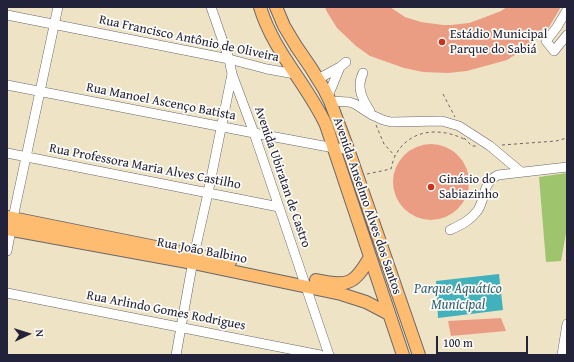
<!DOCTYPE html>
<html>
<head>
<meta charset="utf-8">
<style>
	body { margin:0 }
	#map { position:relative; width:574px; height:362px; overflow:hidden; background:#eee4c5; font-family:"Gentium Book Plus",serif }
	canvas { display:block }
	.frame { position:absolute; inset:0; border:8px solid #22223b; pointer-events:none }
	.north { position:absolute; left:8px; top:314px; width:40px; height:40px; -webkit-text-stroke:3px #fdfcf7; paint-order:stroke; rotate:86deg; font-size:11px; font-weight:700; line-height:16px; text-align:center; color:#22223b }
	.north::after { content:''; display:block; margin:auto; width:14px; height:18px; background:#22223b; clip-path:polygon(50% 0,100% 100%,50% 72%,0 100%) }
	.scale { position:absolute; left:436px; top:336px; width:92px; height:18px; box-sizing:border-box; border:2px solid #22223b; border-top:0; padding-left:5px; font-size:12px; line-height:14px; white-space:nowrap; color:#22223b; -webkit-text-stroke:3px #fdfcf7; paint-order:stroke }
</style>
</head>
<body>
<div id="map">
<canvas width="574" height="362"></canvas>
<div class="frame"></div>
<div class="north">N</div>
<div class="scale">100 m</div>
</div>
<script>
const context = document.querySelector('canvas').getContext('2d');
context.lineJoin = 'round';
function fillPath(path, color) {
  context.fillStyle = color;
  context.fill(path, 'evenodd');
}
function strokePath(path, color, width, dash) {
  context.strokeStyle = color;
  context.lineWidth = width;
  context.lineCap = dash ? 'butt' : 'round';
  context.setLineDash(dash || []);
  context.stroke(path);
}
function drawText(font, color, halo, rows, align = 'center') {
  context.font = font + ' "Gentium Book Plus",serif';
  context.lineWidth = 3.5;
  context.setLineDash([]);
  context.textBaseline = 'middle';
  context.strokeStyle = halo;
  context.fillStyle = color;
  for (const [text, x, y, turn = 0] of rows) {
    context.save();
    context.translate(x, y);
    context.rotate((+turn || 0) * Math.PI / 180);
    context.textAlign = isNaN(turn) ? turn : align;
    if (halo) context.strokeText(text, 0, 0);
    context.fillText(text, 0, 0);
    context.restore();
  }
}
fillPath(new Path2D(`
	M567,173V228L561,261L546,262L539,177Z`), '#9ec46e');
fillPath(new Path2D(`
	M499,274L503,310L438,318L436,281Z`), '#41b1bb');
fillPath(new Path2D(`
	M325,7H390L405,17L421,22L443,25H451L469,23L480,19L501,11L507,7H561L549,27L537,39L523,50L507,60L467,71L448,73L423,72L404,68L370,56L356,46L337,28L327,12Z
	M393 182a38 38 0 1 1 76 0a38 38 0 1 1-76 0Z
	M501,318L506,331L451,336L448,321Z`), '#eb9d84');
const minor = new Path2D(`
	M211,7L229,59L232,74L254,133L329,355
	M567,10L557,27L546,41L554,51L567,35
	M7,15L229,59L267,69L295,74
	M363,73C356,87 362,99 370,111
	M318,79L340,67L346,62
	M7,85L254,133L334,148L348,149
	M328,96L340,67
	M330,101L349,102L355,104L372,115L383,120L391,122L442,121L459,126L490,146L521,172
	M7,153L279,207
	M13,218L58,7
	M450,230C461,225 471,220 478,210C486,197 482,183 498,175L567,167
	M7,251L11,230
	M7,293L320,355
	M176,355L194,255L208,193L232,74
	M562,355L567,324`);
const major = new Path2D(`
	M260,7C273,51 307,84 326,125L403,355
	M276,7L284,26L296,46L311,68L324,89L330,101L348,149L419,355
	M7,217L230,262
	M7,229L193,263L341,294L366,302L389,314
	M316,280C348,287 354,285 370,257`);
strokePath(minor, '#69666b', 10);
strokePath(major, '#69666b', 14);
strokePath(new Path2D(`
	M443,94L455,117
	M376,125L384,144L395,156
	M464,138L472,146H477
	M502,145L556,141L567,138
	M367,174L391,169C392,165 393,160 395,156C409,129 439,127 464,139`), '#69666b', 1, [3, 3]);
strokePath(minor, '#fff', 9);
strokePath(major, '#febc70', 12);
for (const [x, y, r, color] of [
	[442,42,4,"#c8321e"],
	[431,187,4,"#c8321e"]
]) {
  const dot = new Path2D();
  dot.arc(x, y, r, 0, 2 * Math.PI);
  context.fillStyle = color;
  context.fill(dot);
  strokePath(dot, '#fdfcf7', 1.5);
}
drawText('13px', '#22223b', '#fdfcf7', [
	["Estádio Municipal",450,35],
	["Parque do Sabiá",450,50],
	["Ginásio do",439,180],
	["Sabiazinho",439,195]
], 'left');
drawText('13px', '#22223b', '#fdfcf7', [
	["Rua Francisco Antônio de Oliveira",189,39,12],
	["Rua Manoel Ascenço Batista",161,102,11],
	["Rua Professora Maria Alves Castilho",145,167,11],
	["Avenida Ubiratan de Castro",282,177,71],
	["Avenida Anselmo Alves dos Santos",367,206,71],
	["Rua João Balbino",202,251,11],
	["Rua Arlindo Gomes Rodrigues",166,311,11]
]);
drawText('italic 14px', '#306275', '#fdfcf7', [
	["Parque Aquático",458,289],
	["Municipal",458,305]
]);
</script>
</body>
</html>
